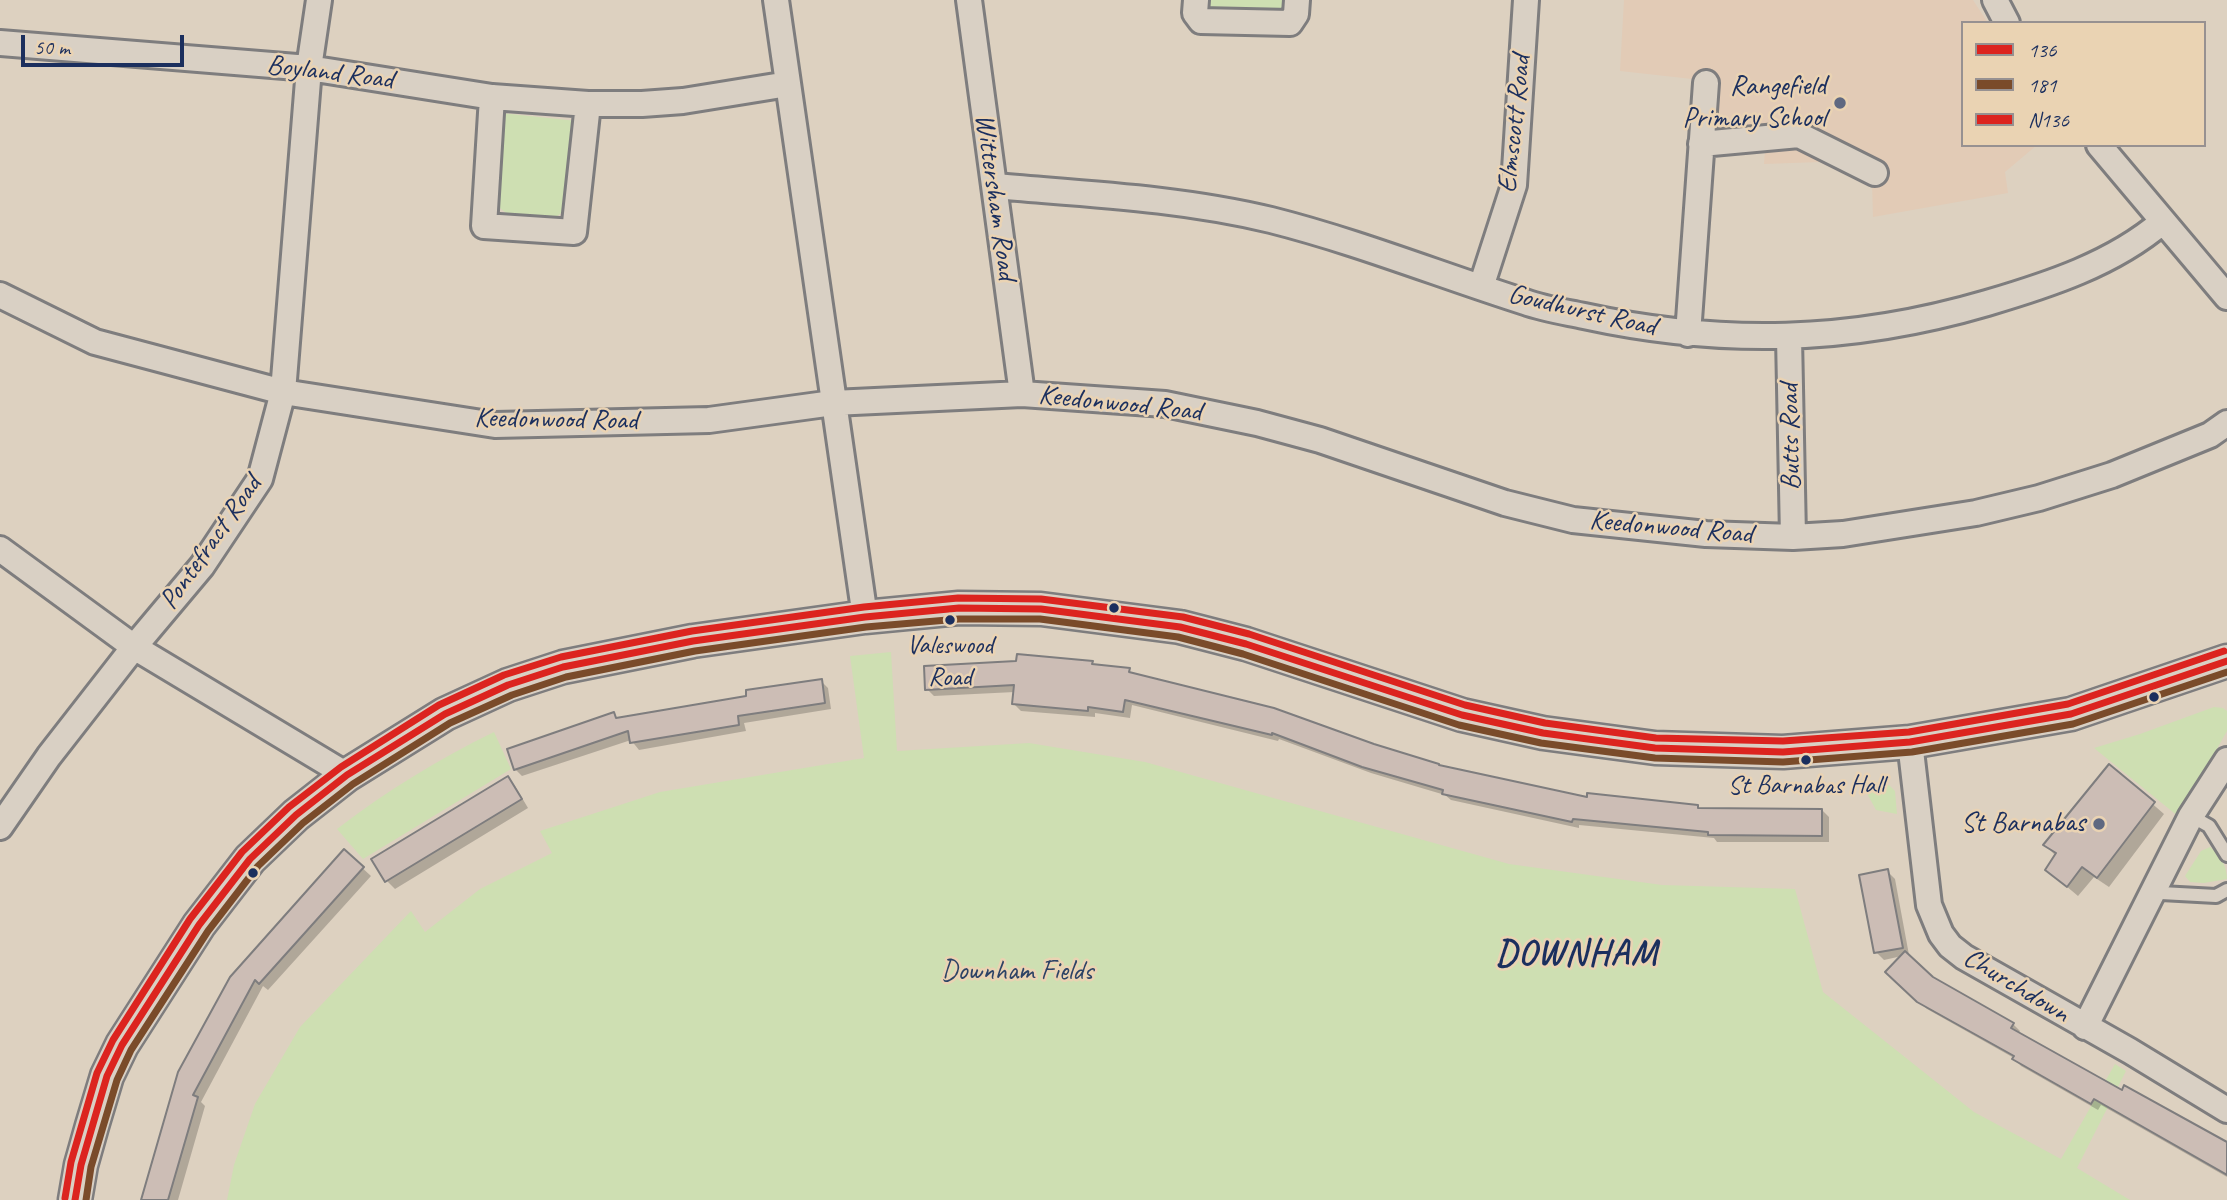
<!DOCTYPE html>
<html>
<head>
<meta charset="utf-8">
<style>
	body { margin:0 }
	#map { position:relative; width:2227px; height:1200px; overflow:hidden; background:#ddd1c0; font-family:Caveat,sans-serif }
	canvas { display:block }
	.legend { position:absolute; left:1961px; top:21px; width:245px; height:126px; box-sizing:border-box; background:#ead3b3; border:2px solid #979191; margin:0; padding:9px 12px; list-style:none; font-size:21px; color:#1b2f5e }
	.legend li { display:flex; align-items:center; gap:14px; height:35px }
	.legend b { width:35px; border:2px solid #979191 }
	.scale { position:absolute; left:21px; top:35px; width:163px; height:32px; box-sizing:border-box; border:4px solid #1b2f5e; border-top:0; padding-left:9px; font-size:21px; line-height:24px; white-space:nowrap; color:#1b2f5e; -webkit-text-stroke:5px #ead3b3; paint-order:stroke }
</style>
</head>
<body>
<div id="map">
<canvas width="2227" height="1200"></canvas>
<ul class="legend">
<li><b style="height:9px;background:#dc241f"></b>136</li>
<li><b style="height:9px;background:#7a4b2a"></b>181</li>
<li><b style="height:9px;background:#dc241f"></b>N136</li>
</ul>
<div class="scale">50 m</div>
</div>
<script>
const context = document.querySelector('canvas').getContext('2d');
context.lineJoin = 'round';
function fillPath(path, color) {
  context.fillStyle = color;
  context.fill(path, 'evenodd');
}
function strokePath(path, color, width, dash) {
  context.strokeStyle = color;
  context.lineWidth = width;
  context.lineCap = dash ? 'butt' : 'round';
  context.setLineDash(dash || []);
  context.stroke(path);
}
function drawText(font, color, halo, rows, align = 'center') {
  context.font = font + ' Caveat,sans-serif';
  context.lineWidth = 5;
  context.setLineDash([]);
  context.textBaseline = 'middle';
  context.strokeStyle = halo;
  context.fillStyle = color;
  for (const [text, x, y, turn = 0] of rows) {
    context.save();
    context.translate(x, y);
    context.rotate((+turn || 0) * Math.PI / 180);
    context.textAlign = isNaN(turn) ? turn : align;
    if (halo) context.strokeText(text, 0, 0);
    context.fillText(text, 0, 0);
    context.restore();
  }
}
fillPath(new Path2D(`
	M1624,0H1973L1988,23H1963V145H2037L2005,172L2008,193L1873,217L1872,180L1824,160L1820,162L1764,164L1766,135L1732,133L1723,129L1717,117L1719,82L1620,71Z`), '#e2cbb6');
fillPath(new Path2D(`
	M1205,0H1288L1287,13L1204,12Z
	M501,113L577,121C575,135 570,200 565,208C557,221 544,221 531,219C516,217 507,216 497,205Z
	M891,652L897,751L1029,743L1145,762L1509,864L1662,885L1795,889L1823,992L1974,1112L2061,1159L2115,1064L2126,1071L2077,1168L2130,1200H227L234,1165L255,1104L300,1027L411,911L425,932L480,889L552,853L540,831L660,792L864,758L850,656Z
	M2214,707L2223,708L2227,711V731L2179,817L2094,748L2140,734Z
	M494,732L511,769L363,859L337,829C388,790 437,760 494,732Z
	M1889,785L1895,791L1897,814L1876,810L1864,788Z
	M2210,847C2220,855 2227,866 2227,879L2204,883L2190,882L2185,876L2201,851Z`), '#cedfb2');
fillPath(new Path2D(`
	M1092,663L1094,666L1129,670L1133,675L1439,765L1588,799L1697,806L1701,810H1822L1829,817V842H1717L1714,838L1579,825V828L1451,800L1445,795L1371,773L1279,739L1278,741L1132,705L1130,718L1095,713V717L1021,711L1014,704L1015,692L934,696L927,689Z
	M821,681L828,688L831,709L744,723L746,731L639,750L631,740L522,776L515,769L613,714L619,720L748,697Z
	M2110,767L2164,814L2109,887L2094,877L2078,896L2047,870L2056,856L2045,845Z
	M507,779L515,786L528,808L395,889L387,881L374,860Z
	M345,852L371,876L268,990L263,986L201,1102L205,1106L178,1200H143L179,1073Z
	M1887,871L1895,879L1909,955L1907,956L1932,979L2013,1024L2020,1031L2018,1034L2122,1093L2227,1144V1177L2101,1105L2098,1110L2021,1066L2014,1058L1927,1009L1894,979L1902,956L1884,960L1876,952Z`), '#0003');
const building = new Path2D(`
	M1017,654L1093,661L1092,664L1130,668L1129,672L1274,708L1374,744L1439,764V765L1587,797V793L1698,805V808L1822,809V836L1708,835V832L1573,819L1572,822L1442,794L1443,790L1362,767L1272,733V735L1125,700L1123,712L1088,707V711L1012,704L1014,685L925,690L924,666L1016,661Z
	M822,679L825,703L738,716L739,725L630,743L628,731L514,770L507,749L614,712L616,718L746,696V690Z
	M2109,764L2155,802L2097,878L2082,867L2067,887L2045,870L2056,853L2043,845Z
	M508,776L522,799L385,882L371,859Z
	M344,849L364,867L259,984L255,980L193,1095L198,1097L168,1200H141L178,1072L230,977Z
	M1888,869L1903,948L1874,953L1859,875Z
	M1905,951L1933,977L2014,1023L2011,1028L2122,1090L2124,1085L2227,1142V1175L2094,1099L2091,1104L2012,1059L2014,1056L1917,1002L1885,972Z`);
fillPath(building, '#ccbdb5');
strokePath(building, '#7e7d7e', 2);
const service = new Path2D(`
	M2191,816L2209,826L2227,855
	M2153,890L2161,893L2216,896L2227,890`);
const minor = new Path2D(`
	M776,0L865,617
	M969,0L1022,394
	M1196,0L1195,13L1201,21L1290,23L1296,14L1297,0
	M1995,0L2007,23
	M0,43L309,68L492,97L588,104H642L683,101L788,84
	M492,97L484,226L574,232L588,104
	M1701,144L1799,135L1875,173
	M2099,145L2227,297
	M994,186C1086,194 1180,198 1271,220C1358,242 1440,275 1525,302C1544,309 1565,312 1584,316C1722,346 1851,343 1987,303C2048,285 2113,264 2162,222
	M1481,287L1514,185L1526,0
	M0,295L95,342L283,392L495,425L709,420L833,403L1022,394L1165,404L1257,423L1320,440L1505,503L1573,520L1706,534L1793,537L1843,534L1976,513L2039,498L2112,475L2210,435L2227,423
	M1688,334L1706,83
	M1789,337L1793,537
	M0,549L134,647L347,775
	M1910,742L1929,905L1941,934L1950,946L1964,957L2130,1051L2227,1110
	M0,827L49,756L134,647L202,566L260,479L283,392L309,68L319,0
	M2085,1027L2191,816L2227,760`);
const tertiary = new Path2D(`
	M75,1200L81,1165L92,1126L107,1076L122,1045L199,925L250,859L296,815L347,775L445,714L508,685L563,667L693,641L865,617L959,608L1041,609L1180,627L1246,644L1462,715L1543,733L1655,748L1783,752L1910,742L2071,714L2227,661`);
strokePath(service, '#7e7d7e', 18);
strokePath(minor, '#7e7d7e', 30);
strokePath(tertiary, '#7e7d7e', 37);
strokePath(service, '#d9d0c4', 12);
strokePath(minor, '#d9d0c4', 24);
strokePath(tertiary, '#d9d0c4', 32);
strokePath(new Path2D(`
	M75,1200L81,1165L107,1076L122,1045L199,925L250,859L296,815L347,775L445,714L508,685L563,667L693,641L865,617L959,608L1041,609L1180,627L1246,644L1462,715L1543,733L1655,748L1783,752L1910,742L2071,714L2227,661`), '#dc241f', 7);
strokePath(new Path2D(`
	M86,1200L91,1167L117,1080L131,1050L208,931L258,866L303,823L353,784L450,723L512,695L566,677L695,651L866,627L959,619H1040L1178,637L1243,654L1459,725L1541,743L1655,758L1783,762L1912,752L2073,724L2227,672`), '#7a4b2a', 7);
strokePath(new Path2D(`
	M65,1198L71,1162L97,1073L113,1040L190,919L242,852L289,807L341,767L439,705L504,675L561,657L692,631L864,607L958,598L1041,599L1183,617L1249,634L1465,705L1545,723L1656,738L1783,741L1909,732L2068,704L2224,651`), '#dc241f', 7);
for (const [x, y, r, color] of [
	[1840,103,7,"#5f6880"],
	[1114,608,6,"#1b2f5e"],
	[950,620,6,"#1b2f5e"],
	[2154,697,6,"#1b2f5e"],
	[1806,760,6,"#1b2f5e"],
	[2099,824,7,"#5f6880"],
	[253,873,6,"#1b2f5e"]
]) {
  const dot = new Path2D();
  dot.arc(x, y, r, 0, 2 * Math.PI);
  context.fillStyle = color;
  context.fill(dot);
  strokePath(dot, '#ead3b3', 2.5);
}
drawText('26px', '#1b2f5e', '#ead3b3', [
	["Valeswood",950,646],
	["Road",950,678],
	["St Barnabas Hall",1806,786]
]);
drawText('28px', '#1b2f5e', '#ead3b3', [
	["Boyland Road",330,73,7],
	["Elmscott Road",1515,124,-84],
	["Wittersham Road",995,197,82],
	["Goudhurst Road",1582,311,13],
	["Keedonwood Road",1120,404,6],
	["Keedonwood Road",556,420,1],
	["Butts Road",1791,437,-91],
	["Keedonwood Road",1671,528,5],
	["Pontefract Road",211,543,-55],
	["Churchdown",2016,986,31]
]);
drawText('28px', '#1b2f5e', '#ead3b3', [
	["Rangefield",1826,87],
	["Primary School",1826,119],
	["St Barnabas",2085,824]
], 'right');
drawText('28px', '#2c4265', '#ead3b3', [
	["Downham Fields",1017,972]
]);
context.letterSpacing = '2px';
drawText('bold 35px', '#1b2f5e', '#ead3b3', [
	["DOWNHAM",1577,955]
]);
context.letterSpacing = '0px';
</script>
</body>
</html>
